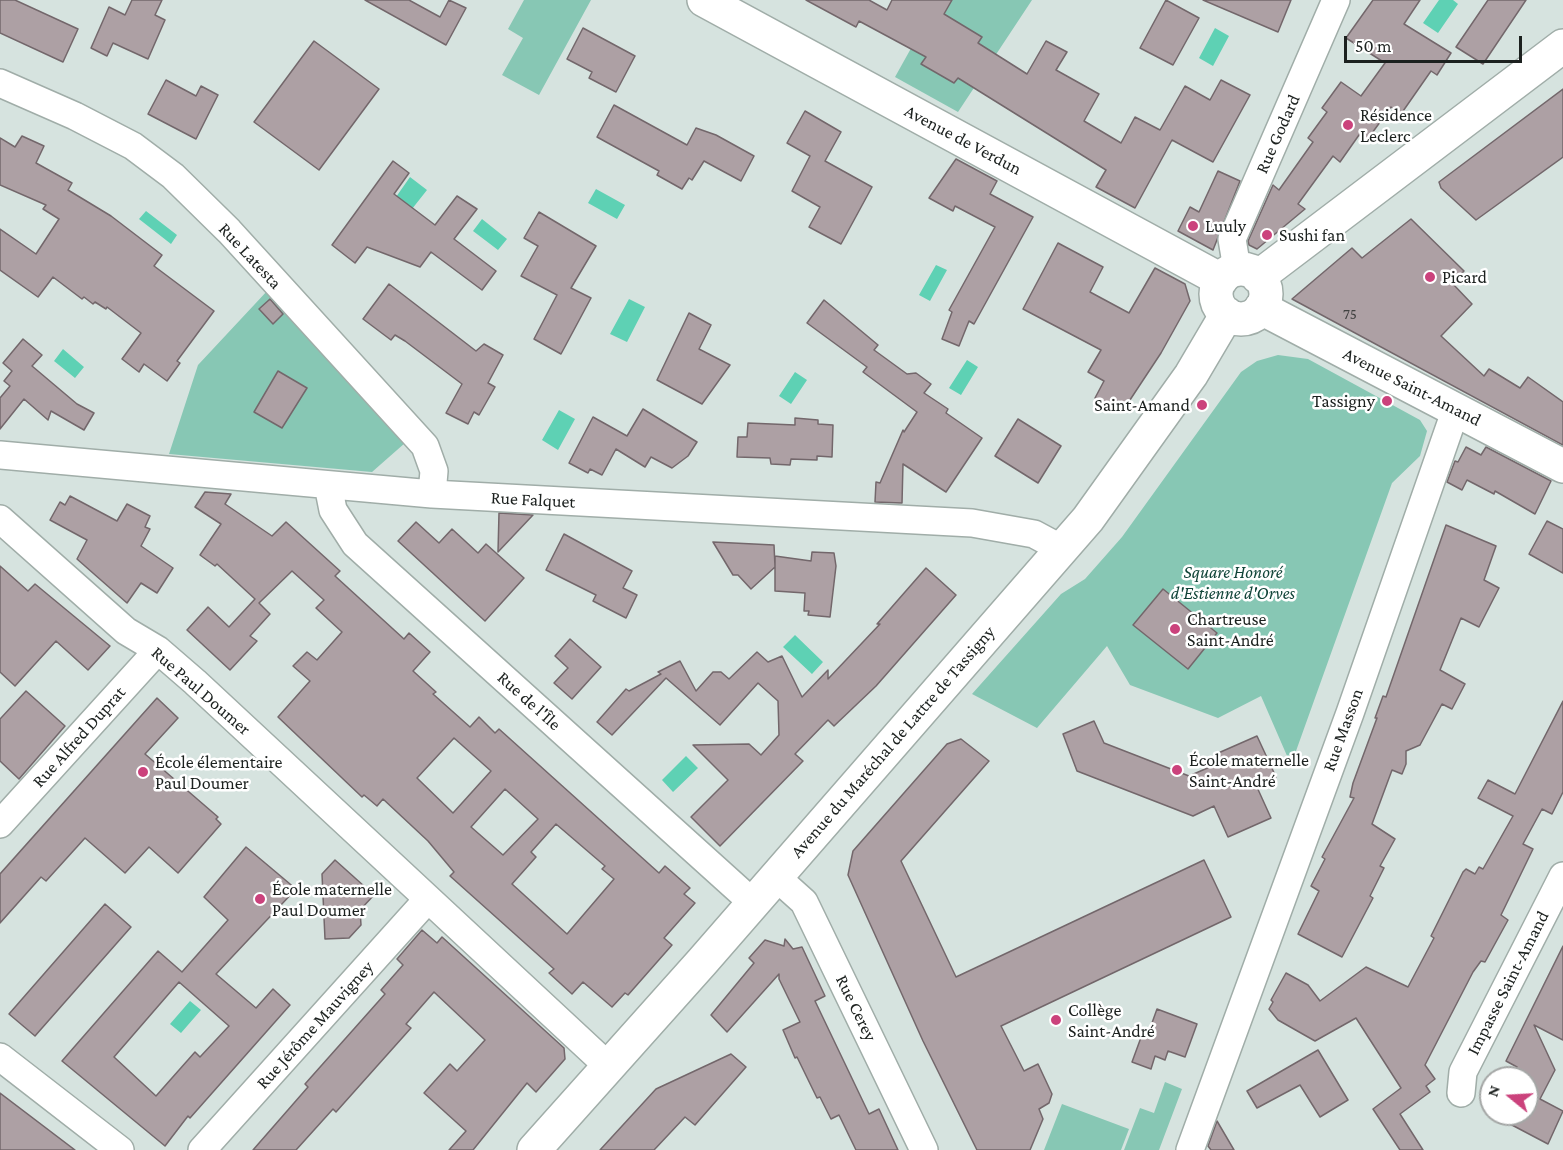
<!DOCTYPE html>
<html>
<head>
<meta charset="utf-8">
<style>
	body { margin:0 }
	#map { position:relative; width:1563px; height:1150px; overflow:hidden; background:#d6e3df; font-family:"Crimson Pro",serif }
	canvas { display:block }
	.north { position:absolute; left:1479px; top:1066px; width:60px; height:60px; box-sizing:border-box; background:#fff; border:2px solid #a4a6a5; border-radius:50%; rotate:288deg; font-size:16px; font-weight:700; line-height:24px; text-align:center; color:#1c211f }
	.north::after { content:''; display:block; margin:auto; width:21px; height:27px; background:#cb427c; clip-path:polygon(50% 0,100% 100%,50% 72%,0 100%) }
	.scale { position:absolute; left:1344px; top:36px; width:178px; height:27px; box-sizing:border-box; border:3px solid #1c211f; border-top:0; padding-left:8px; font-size:18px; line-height:21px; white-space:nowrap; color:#1c211f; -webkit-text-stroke:4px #fff; paint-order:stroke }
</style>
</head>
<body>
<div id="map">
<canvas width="1563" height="1150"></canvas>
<div class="north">N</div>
<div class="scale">50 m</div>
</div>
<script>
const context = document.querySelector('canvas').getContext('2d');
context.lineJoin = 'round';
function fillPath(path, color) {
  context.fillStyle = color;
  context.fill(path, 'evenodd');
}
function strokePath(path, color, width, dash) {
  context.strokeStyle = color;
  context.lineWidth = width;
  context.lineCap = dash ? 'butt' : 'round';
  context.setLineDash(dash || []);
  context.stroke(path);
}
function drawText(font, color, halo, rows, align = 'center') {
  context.font = font + ' "Crimson Pro",serif';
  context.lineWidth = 5;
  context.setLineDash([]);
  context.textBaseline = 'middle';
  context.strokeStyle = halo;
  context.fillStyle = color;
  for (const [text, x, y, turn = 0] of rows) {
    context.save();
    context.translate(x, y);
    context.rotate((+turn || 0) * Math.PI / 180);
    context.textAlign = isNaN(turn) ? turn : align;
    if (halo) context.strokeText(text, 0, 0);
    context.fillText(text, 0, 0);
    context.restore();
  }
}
fillPath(new Path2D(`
	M524,0H591L539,95L502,75L523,38L508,29Z
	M938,0H1032L958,112L895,77Z
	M268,290L405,443L372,472L169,454L198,365Z
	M1278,355L1308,359L1420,420L1427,431L1420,456L1392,483L1291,765L1261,696L1218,718L1130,685L1107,646L1037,728L972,694L1061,594L1085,579L1122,537L1241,372L1257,361Z
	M1165,1082L1182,1089L1159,1150H1124L1140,1108L1154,1113Z
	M1062,1104L1129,1129L1121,1150H1044Z`), '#87c7b4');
fillPath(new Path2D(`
	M1439,0H1453L1458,4L1438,33L1423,23Z
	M1215,28L1229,36L1213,66L1199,58Z
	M410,177L427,190L412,209L396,197Z
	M596,189L625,205L617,219L588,203Z
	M146,211L177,235L171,244L139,219Z
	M482,219L507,239L498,250L473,231Z
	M936,265L947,270L930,301L919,295Z
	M629,299L645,307L627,342L610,334Z
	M63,349L84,367L75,378L54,361Z
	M967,360L978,367L961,395L949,388Z
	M795,372L807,380L791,404L779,396Z
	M559,410L575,419L558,450L542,440Z
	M795,635L823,662L812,674L783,647Z
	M686,756L698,768L673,792L662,780Z
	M190,1001L201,1010L181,1033L170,1024Z`), '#5ed1b4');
const building = new Path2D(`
	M0,0H15L78,29L63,62L0,33Z
	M132,0H162L155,15L165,20L148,59L113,43L107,56L91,48L109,7L125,15Z
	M365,0H409L440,17L449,0L466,8L446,45Z
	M806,0H869L887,10L892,0H952L944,14L982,37L978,43L1027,74L1046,41L1067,52L1056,70L1099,94L1084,121L1121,143L1135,117L1160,130L1185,86L1210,100L1221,80L1250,95L1213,162L1172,140L1135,208L1096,187L1106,170L958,78L954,83L921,64L926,57L859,21L856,27Z
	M1166,0L1199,18L1173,65L1140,48Z
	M1203,0H1291L1278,32Z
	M1373,0H1420L1404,24L1451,53L1437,75L1431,71L1401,114L1391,107L1367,140L1359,135L1340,162L1333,156L1298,204L1305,209L1257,249L1249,245L1248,241L1273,185L1279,190L1313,142L1308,138L1327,112L1322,108L1341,82L1361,96L1385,63L1346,38Z
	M1488,0H1526L1483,64L1456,47Z
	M583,28L635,56L616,92L589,78L592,72L567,59Z
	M314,41L379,89L319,170L254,122Z
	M166,80L196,96L201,86L218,95L196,139L148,114Z
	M1563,89V157L1476,220L1441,188L1439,182Z
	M614,105L687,145L696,128L716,135L754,156L741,181L704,161L692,180L689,178L682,189L657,175L659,171L597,137Z
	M805,111L841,132L825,161L872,187L841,244L809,227L820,207L792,191L810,156L787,143Z
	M22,136L44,146L36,163L72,183L68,190L111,216L162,255L154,266L214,311L177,361L180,363L167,381L144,364L139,372L122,359L141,333L107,307L106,309L95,302L93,304L84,297L82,299L53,277L38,297L0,270V229L36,254L59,219L43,209L46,205L0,185V138L15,147Z
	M956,159L997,181L990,194L1033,217L974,324L969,321L959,346L942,339L952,312L949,310L995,227L955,206L953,211L929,198Z
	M393,161L409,173L394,194L435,225L457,196L477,209L454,239L496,271L482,290L431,252L420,267L367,247L355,263L332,245Z
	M1218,171L1240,181L1213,250L1178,231L1190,207L1199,212Z
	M539,212L596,246L571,288L591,298L561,354L534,339L557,295L521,276L538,246L524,238Z
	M1411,219L1464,271L1452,283L1472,304L1441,336L1484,376L1489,369L1520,388L1528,377L1563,402V445L1292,299L1352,248L1362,258Z
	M1058,243L1103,267L1090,292L1129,313L1155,268L1185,284L1190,301L1161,353L1122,412L1095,398L1104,381L1088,372L1101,350L1023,309Z
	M389,284L476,351L484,344L503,355L488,383L495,387L479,415L474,412L468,424L446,413L462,384L405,341L395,335L391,340L363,319Z
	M270,299L283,314L273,324L259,309Z
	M824,300L878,345L874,350L907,374L916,373L931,384L924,393L948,409L946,413L982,438L946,492L903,464L902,503L875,502L876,482L880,483L903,430L904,432L917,412L863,372L867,367L807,323Z
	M689,313L711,325L699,349L730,365L702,404L657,380Z
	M23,339L42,355L32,366L77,404L94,413L84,430L51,411L48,420L24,399L0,429V398L10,386L4,381L12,371L3,363Z
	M278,371L307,388L282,428L254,412Z
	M643,409L697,442L688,456L672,468L651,457L645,467L616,449L602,475L590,469L588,473L569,463L593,417L627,436Z
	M795,418L818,420V424L833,425L832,457L817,456V460L791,459L790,465L771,464L770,458L737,457L738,437H747L748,423L795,425Z
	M1018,419L1061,446L1038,483L995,456Z
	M1466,447L1481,455L1486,447L1551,481L1535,514L1495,491L1494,494L1467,480L1462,490L1447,482L1455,461L1458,462Z
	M205,492L231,494L225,504L272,536L286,522L340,571L335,576L404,639L409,633L430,652L413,671L436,692L433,694L470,727L479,717L495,733L499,729L659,873L665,866L690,888L684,894L695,903L664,938L672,945L628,995L625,993L612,1007L583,982L572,994L549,973L554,969L450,876L454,872L428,841L383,799L377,806L364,795L362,797L278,717L310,681L293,666L307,652L317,660L342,632L316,608L324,600L292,571L259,603L270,614L250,636L257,641L230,670L187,630L208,607L229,627L255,599L217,564L215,566L200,555L221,524L195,507ZM454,738L491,771L453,813L417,778ZM505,789L538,819L503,855L471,827ZM556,824L605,866L602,869L614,879L567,934L512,884L536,857L531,852Z
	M70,496L117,521L127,504L150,516L145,527L150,529L141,546L173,568L157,593L141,583L127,603L77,559L87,540L50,520L60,502L65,505Z
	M499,513L533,515L498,552Z
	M1547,521L1563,529V573L1529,554Z
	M416,522L439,543L452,529L478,553L486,544L524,578L485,621L398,541Z
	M1446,525L1496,546L1484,580L1499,588L1479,627L1461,618L1440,670L1465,684L1452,709L1442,704L1420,745L1406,751V764L1402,774L1392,770L1372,824L1395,839L1380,866L1384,868L1370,896L1373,898L1342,957L1298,934L1319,891L1311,886L1325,859L1322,857L1354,798L1350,797L1353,783L1377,718H1375L1383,696L1386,697Z
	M564,534L632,571L623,588L637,595L626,618L593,601L596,595L546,570Z
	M713,542L774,545L775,567L751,589L738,575H733Z
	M812,552L834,553L836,566L830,617L808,615L809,611H804L805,593L775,591V556L811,561Z
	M0,566L28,591L35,584L110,646L88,670L56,641L15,686L0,672Z
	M926,568L956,595L876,686L834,726L828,720L795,754L803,761L720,846L691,817L728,780L693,745L749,744L761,755L779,735L778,701L758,683L720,725L666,678L612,735L597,722L626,689L629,691L661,674L658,672L680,661L696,691L713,672H721L729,679L757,652L768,662L782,656L802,697L828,670V679L880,624H877Z
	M1163,589L1217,633L1188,669L1133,625Z
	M570,639L601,667L572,699L554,683L568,668L555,656Z
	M26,691L65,726L19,779L0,761V719Z
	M157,698L178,718L145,754L218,817L216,819L221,824L178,873L149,847L125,873L85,838L46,881L41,877L0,923V874Z
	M1563,701V792L1552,814L1542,809L1523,844L1533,849L1501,915L1508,920L1485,962L1481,961L1473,972L1425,1065L1435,1079L1426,1086L1430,1092L1400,1114L1423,1150H1400L1373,1109L1401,1088L1356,1018L1315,1041L1278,1020L1269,1009L1273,1002L1271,1000L1286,973L1308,985L1320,1001L1366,967L1408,987L1434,938L1431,936L1463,872L1466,869L1475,874L1479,867L1483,869L1513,816L1478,798L1488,780L1515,794Z
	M1094,721L1104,743L1189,776L1219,763L1216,754L1257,736L1276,777L1256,785L1271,818L1228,837L1214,806L1193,816L1077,771L1063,734Z
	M961,739L989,761L901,861L956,977L1204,860L1231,917L1001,1026L1024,1071L1038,1064L1052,1094L1049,1103L1039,1109L1043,1119L1030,1150H977L923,1041L848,875L853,851L947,744Z
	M246,847L296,889L216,974L256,1008L273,989L290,1005L190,1118L188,1116L165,1146L62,1061L158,951L182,972L228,920L204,897ZM179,982L229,1026L200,1057L195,1052L156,1096L114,1057Z
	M335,860L374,895L360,910L361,925L349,938L325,939L322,874Z
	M105,904L131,927L35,1036L9,1014Z
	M422,930L437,943L442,937L564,1048L565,1059L536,1092L527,1083L473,1150H449L466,1131L424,1093L450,1064L457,1071L485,1040L434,992L406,1024L411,1028L336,1112L333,1109L296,1150H253L308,1087L305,1084L385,994L381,990L403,965L397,959Z
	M785,939L793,949L802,947L825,996L815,1001L869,1114L879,1109L898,1150H856L839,1115L831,1119L820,1097L817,1098L797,1057L795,1058L783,1030L800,1022L779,979V974L727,1032L711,1015L754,963L749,958L765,940L784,946Z
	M1563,946V1040L1534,1025L1555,1070L1540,1099L1563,1111L1548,1144L1491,1114H1527V1078H1511L1517,1067L1506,1061Z
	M1157,1009L1197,1024L1185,1057L1168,1051L1165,1060L1155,1056L1151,1069L1132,1062L1143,1032L1148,1034Z
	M1318,1050L1348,1100L1320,1117L1300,1085L1257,1108L1247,1091Z
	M731,1054L746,1067L695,1125L685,1117L654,1150H600L656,1089Z
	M0,1093L75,1150H0Z
	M1217,1121L1234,1150H1211L1208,1146Z`);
fillPath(building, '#ada0a4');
strokePath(building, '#73676b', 1.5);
const minor = new Path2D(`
	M0,83L75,116L133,146L173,176L229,231L425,446L434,471L432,494
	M1237,269L1232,239L1336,0
	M0,455L432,494L972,523L1034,534L1062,549
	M328,485L333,510L355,544L752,902
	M0,519L126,631L158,650L195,682L608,1066
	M0,824L158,650
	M775,876L804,902L924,1150
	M0,1057L120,1150
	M1461,1093L1463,1072L1563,876
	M202,1150L428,899
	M1190,1150L1350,713L1456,409`);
const tertiary = new Path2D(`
	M704,0L1221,280
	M1261,308L1563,466`);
const secondary = new Path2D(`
	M1216 294a25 25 0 1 1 50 0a25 25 0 1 1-50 0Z
	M1258,277L1563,46
	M534,1150L702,962L1088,519L1191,375L1227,314`);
strokePath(minor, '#a0ada8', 30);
strokePath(tertiary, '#a0ada8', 36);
strokePath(secondary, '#a0ada8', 36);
strokePath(minor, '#fff', 27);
strokePath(tertiary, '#fff', 33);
strokePath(secondary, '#fff', 33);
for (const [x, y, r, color] of [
	[1348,125,6,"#cb427c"],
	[1193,226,6,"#cb427c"],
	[1267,235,6,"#cb427c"],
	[1430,277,6,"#cb427c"],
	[1387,401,6,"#cb427c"],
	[1202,405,6,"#cb427c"],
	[1175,629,6,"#cb427c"],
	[1177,770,6,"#cb427c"],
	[143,772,6,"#cb427c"],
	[260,899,6,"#cb427c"],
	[1056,1020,6,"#cb427c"]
]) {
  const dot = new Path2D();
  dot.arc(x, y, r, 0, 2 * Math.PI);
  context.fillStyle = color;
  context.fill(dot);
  strokePath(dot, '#fff', 2);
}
drawText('15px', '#404140', null, [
	["75",1350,314]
]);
drawText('18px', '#1c211f', '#fff', [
	["Résidence",1360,115],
	["Leclerc",1360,136],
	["Luuly",1205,226],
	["Sushi fan",1279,235],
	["Picard",1442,277],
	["Tassigny",1375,401,"right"],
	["Saint-Amand",1190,405,"right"],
	["Chartreuse",1187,619],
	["Saint-André",1187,640],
	["École maternelle",1189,760],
	["Saint-André",1189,781],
	["École élementaire",155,762],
	["Paul Doumer",155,783],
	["École maternelle",272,889],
	["Paul Doumer",272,910],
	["Collège",1068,1010],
	["Saint-André",1068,1031]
], 'left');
drawText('18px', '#1c211f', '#fff', [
	["Rue Godard",1278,134,-66],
	["Avenue de Verdun",963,140,28],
	["Rue Latesta",250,256,47],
	["Avenue Saint-Amand",1412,387,27],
	["Rue Falquet",533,500,3],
	["Rue Paul Doumer",201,691,41],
	["Rue de l'Île",529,701,42],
	["Rue Masson",1343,730,-70],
	["Rue Alfred Duprat",79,737,-48],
	["Avenue du Maréchal de Lattre de Tassigny",893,742,-49],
	["Impasse Saint-Amand",1508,983,-63],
	["Rue Cerey",856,1008,64],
	["Rue Jérôme Mauvigney",315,1025,-48]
]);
drawText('italic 18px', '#104438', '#fff', [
	["Square Honoré",1233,572],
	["d'Estienne d'Orves",1233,593]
]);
</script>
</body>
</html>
